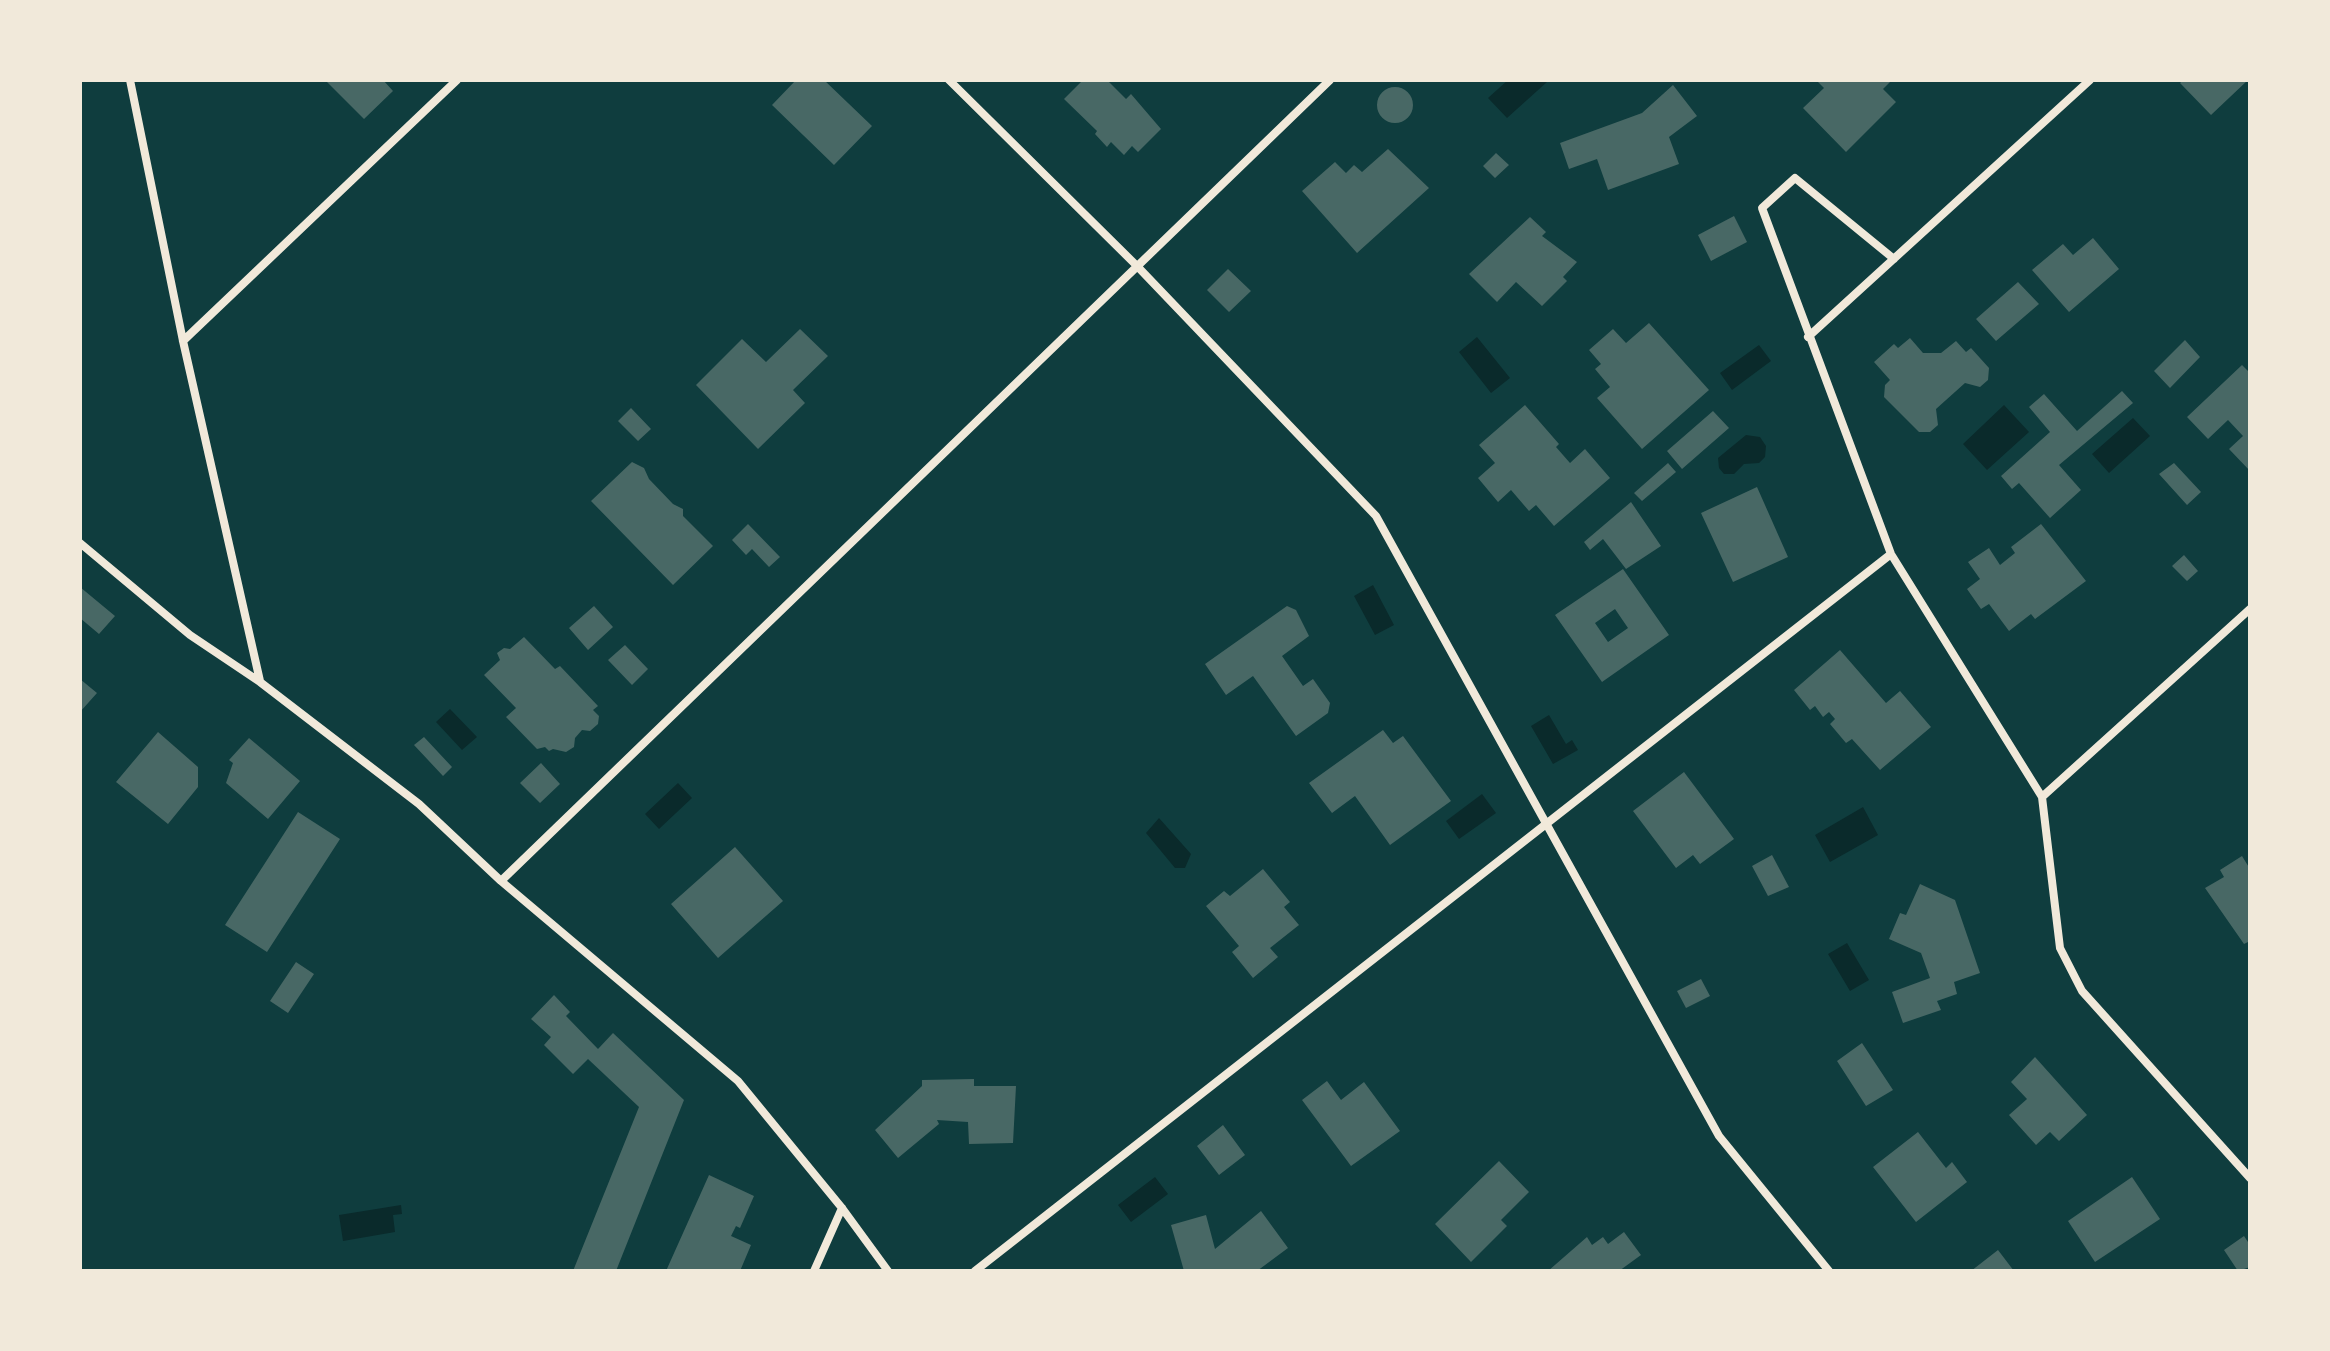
<!DOCTYPE html>
<html>
<head>
<meta charset="utf-8">
<style>
	body { margin:0 }
	#map { position:relative; width:2330px; height:1351px; overflow:hidden; background:#0f3d3e; font-family:"Open Sans",sans-serif }
	canvas { display:block }
	.frame { position:absolute; inset:0; border:82px solid #f1e9da; pointer-events:none }
</style>
</head>
<body>
<div id="map">
<canvas width="2330" height="1351"></canvas>
<div class="frame"></div>
</div>
<script>
const context = document.querySelector('canvas').getContext('2d');
context.lineJoin = 'round';
function fillPath(path, color) {
  context.fillStyle = color;
  context.fill(path, 'evenodd');
}
function strokePath(path, color, width, dash) {
  context.strokeStyle = color;
  context.lineWidth = width;
  context.lineCap = dash ? 'butt' : 'round';
  context.setLineDash(dash || []);
  context.stroke(path);
}
fillPath(new Path2D(`
	M1508,80H1545L1547,82L1507,118L1488,98Z
	M1477,337L1510,378L1491,393L1459,352Z
	M1759,345L1771,361L1732,390L1720,373Z
	M2004,405L2029,432L1987,470L1963,444Z
	M2133,418L2150,436L2109,473L2092,454Z
	M1746,435L1760,437L1766,446L1765,457L1759,463L1744,464L1734,474H1724L1719,468L1718,458Z
	M1373,585L1394,625L1375,635L1354,596Z
	M450,709L477,737L462,750L436,722Z
	M1549,715L1566,744L1572,740L1578,750L1553,764L1531,726Z
	M678,783L692,798L659,829L645,814Z
	M1482,794L1496,813L1459,839L1446,821Z
	M1863,807L1878,835L1830,862L1815,835Z
	M1159,818L1191,854L1185,868H1175L1146,833Z
	M1847,943L1869,980L1850,991L1828,954Z
	M1155,1177L1168,1194L1131,1222L1118,1205Z
	M401,1205L402,1214L393,1215L395,1232L343,1241L339,1215Z`), '#0a2a2b');
fillPath(new Path2D(`
	M325,80H383L393,91L364,119Z
	M796,80H824L872,126L834,165L772,105Z
	M1083,80H1107L1126,99L1131,94L1161,129L1138,152L1132,146L1124,155L1111,142L1107,147L1095,134L1097,131L1064,99Z
	M1816,80H1892L1883,89L1896,102L1846,152L1803,108L1824,88Z
	M2183,80H2248L2211,115L2180,83Z
	M1673,85L1697,116L1669,137L1679,164L1608,190L1597,159L1569,169L1560,143L1642,113Z
	M1377 105a18 18 0 1 1 36 0a18 18 0 1 1-36 0Z
	M1388,149L1429,188L1357,253L1302,191L1335,162L1346,173L1354,165L1362,172Z
	M1496,153L1509,165L1495,178L1483,166Z
	M1734,216L1747,242L1711,261L1698,235Z
	M1530,217L1546,232L1542,236L1577,262L1563,277L1567,281L1542,306L1516,282L1497,302L1469,274Z
	M2093,238L2119,269L2069,312L2032,270L2063,244L2073,255Z
	M1228,269L1251,291L1229,312L1207,290Z
	M2018,282L2039,304L1996,341L1976,319Z
	M1649,323L1709,390L1642,449L1597,398L1610,387L1595,369L1601,364L1589,350L1613,329L1626,343Z
	M800,329L828,356L793,390L805,403L758,449L696,385L742,339L766,362Z
	M1910,338L1923,353H1941L1956,341L1966,352L1971,348L1989,368L1988,380L1980,387L1965,383L1936,409L1938,425L1930,432H1919L1884,397L1885,385L1890,380L1874,362L1894,344L1898,348Z
	M2185,340L2200,357L2170,388L2154,371Z
	M2242,365L2250,373V471L2229,449L2243,436L2228,420L2208,439L2187,417Z
	M2122,391L2133,403L2059,465L2081,490L2050,518L2019,483L2012,489L2001,476L2050,432L2029,407L2044,394L2077,431Z
	M1525,405L1559,444L1556,447L1570,463L1585,449L1610,478L1554,526L1536,505L1529,511L1511,490L1498,502L1478,478L1495,463L1479,445Z
	M631,408L651,429L638,441L618,421Z
	M1713,411L1729,428L1682,469L1667,451Z
	M632,462L644,468L649,479L673,504L683,509V516L713,546L673,585L591,501Z
	M1668,463L1676,472L1642,501L1634,493Z
	M2174,463L2201,492L2187,505L2159,474Z
	M1757,487L1788,557L1733,582L1701,513Z
	M1631,502L1661,546L1626,569L1603,539L1590,550L1584,542Z
	M748,524L780,557L769,567L752,549L746,555L732,540Z
	M2041,524L2086,581L2035,619L2031,614L2009,631L1989,604L1981,609L1967,589L1980,579L1968,562L1989,548L2000,565L2015,553L2011,547Z
	M2184,555L2198,571L2187,581L2172,566Z
	M1623,569L1669,635L1602,682L1555,615ZM1615,609L1628,628L1608,642L1595,623Z
	M80,587L115,616L99,634L80,618Z
	M594,606L613,627L588,650L569,628Z
	M1287,606L1296,610L1309,636L1282,656L1303,686L1313,679L1330,703L1328,713L1296,736L1253,676L1226,695L1205,664Z
	M524,637L555,669L560,666L598,706L593,710L599,716L598,724L590,731L582,730L575,738L574,747L566,752L553,749L549,751L545,747L537,749L506,717L516,708L484,675L500,660L497,653L504,648L510,649Z
	M625,645L648,669L632,685L608,660Z
	M1840,650L1886,703L1900,691L1931,727L1880,770L1852,739L1846,743L1830,724L1835,719L1829,712L1823,717L1815,706L1810,710L1794,690Z
	M80,679L97,693L80,712Z
	M1383,730L1393,743L1403,736L1451,801L1390,845L1355,796L1332,813L1309,783Z
	M158,732L198,767V787L168,824L116,782Z
	M424,737L452,767L443,776L414,745Z
	M249,738L300,781L268,819L226,783L233,763L229,760Z
	M541,763L560,784L540,803L520,783Z
	M1684,772L1734,839L1700,864L1693,855L1676,868L1633,811Z
	M298,812L340,839L267,952L225,925Z
	M735,847L783,901L718,958L671,904Z
	M1772,855L1789,887L1768,896L1752,866Z
	M2242,856L2250,869V941L2244,944L2205,888L2224,877L2220,870Z
	M1263,869L1290,902L1284,907L1299,925L1270,948L1278,957L1253,978L1232,952L1239,946L1206,906L1224,891L1230,896Z
	M1920,884L1955,900L1980,973L1954,982L1957,994L1937,1001L1941,1010L1903,1023L1892,992L1930,978L1921,953L1889,939L1900,913L1906,915Z
	M296,962L314,974L288,1013L270,1001Z
	M1701,979L1710,996L1686,1008L1677,991Z
	M554,995L570,1012L566,1016L598,1049L613,1033L684,1100L616,1271H573L639,1107L588,1059L573,1074L544,1045L551,1037L531,1019Z
	M1862,1043L1893,1090L1866,1106L1837,1061Z
	M2035,1057L2087,1115L2059,1141L2050,1132L2036,1145L2009,1115L2027,1099L2011,1082Z
	M974,1079V1086H1016L1013,1143L969,1144L968,1122L937,1120L939,1124L898,1158L875,1130L922,1086V1080Z
	M1327,1081L1341,1100L1364,1082L1400,1131L1351,1166L1302,1100Z
	M1223,1125L1245,1155L1219,1175L1197,1146Z
	M1918,1132L1946,1168L1952,1162L1967,1182L1916,1222L1873,1167Z
	M1499,1161L1529,1192L1501,1220L1507,1226L1471,1262L1435,1224Z
	M709,1175L754,1196L740,1228L736,1226L731,1236L751,1245L740,1271H666Z
	M2132,1177L2160,1219L2095,1262L2068,1221Z
	M1261,1211L1288,1248L1257,1271H1184L1171,1225L1206,1215L1215,1249Z
	M1624,1232L1641,1255L1619,1271H1548L1587,1237L1592,1245L1603,1237L1608,1244Z
	M2244,1236L2250,1245V1267L2238,1271L2224,1250Z
	M1998,1250L2014,1271H1971Z`), '#486865');
strokePath(new Path2D(`
	M130,80L183,341L260,681
	M949,80L1137,266L1376,516L1719,1136L1829,1271
	M1894,259L1795,178L1762,208L1891,554L2042,797L2060,948L2082,991L2250,1178
	M1808,337L2090,80
	M183,341L457,80
	M80,543L190,635L260,682L419,804L501,881L738,1081L842,1208L888,1271
	M2042,797L2250,609
	M501,881L1330,80
	M814,1271L842,1208
	M975,1271L1891,554`), '#f1e9da', 8);
</script>
</body>
</html>
